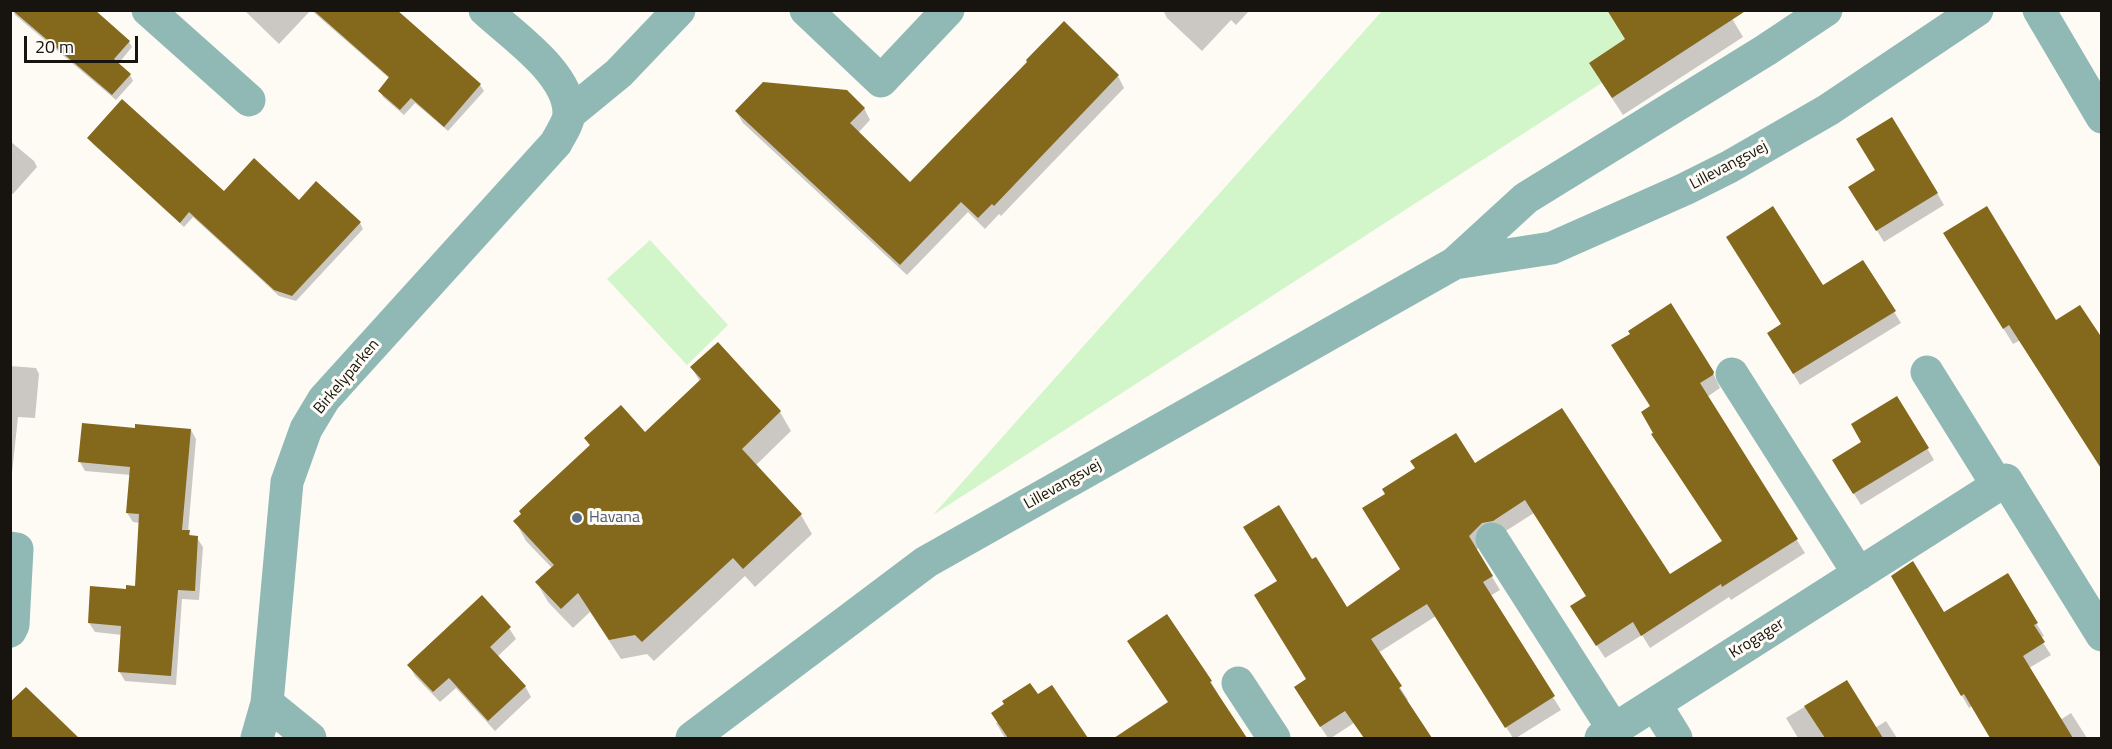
<!DOCTYPE html>
<html>
<head>
<meta charset="utf-8">
<style>
	body { margin:0 }
	#map { position:relative; width:2112px; height:749px; overflow:hidden; background:#fefbf5; font-family:"Titillium Web",sans-serif }
	canvas { display:block }
	.frame { position:absolute; inset:0; border:12px solid #17140f; pointer-events:none }
	.scale { position:absolute; left:24px; top:36px; width:114px; height:27px; box-sizing:border-box; border:3px solid #17140f; border-top:0; padding-left:8px; font-size:18px; line-height:21px; white-space:nowrap; color:#17140f; -webkit-text-stroke:4px #fefbf5; paint-order:stroke }
</style>
</head>
<body>
<div id="map">
<canvas width="2112" height="749"></canvas>
<div class="frame"></div>
<div class="scale">20 m</div>
</div>
<script>
const context = document.querySelector('canvas').getContext('2d');
context.lineJoin = 'round';
function fillPath(path, color) {
  context.fillStyle = color;
  context.fill(path, 'evenodd');
}
function strokePath(path, color, width, dash) {
  context.strokeStyle = color;
  context.lineWidth = width;
  context.lineCap = dash ? 'butt' : 'round';
  context.setLineDash(dash || []);
  context.stroke(path);
}
function drawText(font, color, halo, rows, align = 'center') {
  context.font = font + ' "Titillium Web",sans-serif';
  context.lineWidth = 6;
  context.setLineDash([]);
  context.textBaseline = 'middle';
  context.strokeStyle = halo;
  context.fillStyle = color;
  for (const [text, x, y, turn = 0] of rows) {
    context.save();
    context.translate(x, y);
    context.rotate((+turn || 0) * Math.PI / 180);
    context.textAlign = isNaN(turn) ? turn : align;
    if (halo) context.strokeText(text, 0, 0);
    context.fillText(text, 0, 0);
    context.restore();
  }
}
fillPath(new Path2D(`
	M1382,11H1713L933,515Z
	M650,240L728,325L687,365L607,279Z`), '#d2f5c9');
fillPath(new Path2D(`
	M13,10L129,42L132,47L118,64L130,75L133,81L116,100L15,15Z
	M244,10H311L279,44Z
	M311,10H395L480,85L484,91L448,131L415,103L404,115L383,97L380,91L390,79Z
	M1163,10H1250L1236,25L1231,20L1202,51L1167,18Z
	M1727,10L1743,37L1623,115L1600,80L1627,40Z
	M1118,76L1124,88L1001,216L999,214L985,229L968,212L907,275L743,123L736,111L864,108L870,120L858,133L910,184Z
	M89,138L224,193L299,202L360,223L363,229L296,301L279,296L193,217L184,227L93,144Z
	M10,141L34,161L37,167L13,194L10,192Z
	M1937,193L1944,205L1884,242L1857,199Z
	M1954,249L2056,322L2013,344Z
	M1863,262L1901,323L1800,385L1769,333L1783,325L1823,287Z
	M10,366L36,368L39,374L35,418L18,417L10,492Z
	M692,368L780,412L791,431L755,466L801,515L812,534L755,587L745,576L654,661L647,654L621,659L590,612L573,628L548,602L537,583L552,568L526,541L515,521L590,446L586,439L644,434L700,382Z
	M1713,373L1720,388L1707,397L1805,553L1731,600L1729,597L1650,648L1642,635L1605,658L1580,619L1587,596L1534,513L1501,534L1490,536L1476,550L1500,590L1490,596L1561,710L1516,738H1513L1436,616L1378,653L1408,700L1406,702L1430,738H1364L1354,723L1331,738H1328L1303,701L1307,680L1312,561L1347,609L1402,570L1475,465L1670,576L1727,547L1643,412Z
	M136,429L191,430L196,439L188,532L192,537L197,538L203,547L199,600L182,599L176,685L125,681L119,671L122,635L95,632L89,623L127,591L136,587L140,523L133,522L127,513L131,475L85,471L80,462Z
	M1927,448L1934,460L1861,505L1841,473Z
	M2007,575L2044,636L2040,638L2051,655L2029,668L2060,720L2071,713L2087,738H1992L1972,706L1969,708L1893,576L1944,614Z
	M1167,616L1211,682L1218,694L1216,695L1245,738H1209L1203,730Z
	M509,628L516,639L497,657L525,686L531,697L495,731L456,688L440,702L415,676L409,665Z
	M1846,682L1875,728L1886,721L1897,738H1798L1786,718Z
	M1052,687L1086,738H1005L996,723Z
	M26,689L77,738H10V704Z`), '#0003');
fillPath(new Path2D(`
	M12,10H95L130,41L114,59L131,74L112,95Z
	M313,10H397L481,84L444,127L411,98L400,110L378,91L389,77Z
	M1607,10H1747L1612,98L1589,63L1625,39Z
	M1064,21L1119,75L994,206L992,204L978,218L961,202L900,265L735,111L763,82L847,90L865,108L850,123L910,182L1027,62L1026,60Z
	M122,99L224,191L254,158L299,200L316,181L361,222L292,296L274,290L189,212L180,223L87,138Z
	M1892,117L1938,193L1876,231L1848,187L1875,170L1856,139Z
	M1773,206L1823,285L1863,260L1896,311L1793,374L1767,333L1781,324L1726,237Z
	M1987,206L2056,320L2080,305L2102,338V470L2009,325L2003,329L1943,233Z
	M1671,303L1714,372L1713,375L1700,383L1798,539L1722,587L1721,584L1641,636L1633,622L1596,646L1570,606L1586,596L1525,500L1493,521L1482,523L1469,536L1493,576L1483,582L1555,696L1505,728L1427,604L1371,639L1402,686L1399,688L1432,738H1364L1345,711L1320,727L1294,687L1306,679L1254,595L1277,581L1243,527L1279,505L1312,559L1316,557L1347,607L1400,569L1362,508L1385,494L1382,489L1415,468L1410,461L1456,433L1475,463L1562,408L1670,574L1722,541L1651,434L1653,433L1641,412L1650,406L1611,345L1630,334L1628,331Z
	M718,342L781,411L742,449L802,514L743,569L733,558L642,642L635,635L609,640L578,593L561,609L535,582L554,565L513,521L521,514L519,511L590,445L584,438L621,405L645,432L701,379L690,367Z
	M1897,396L1929,448L1853,494L1832,460L1861,442L1851,424Z
	M82,423L135,428V424L191,429L182,530H190L189,535L198,536L195,591L178,590L171,676L118,672L121,626L88,623L90,586L126,589V585L135,586L139,514L126,513L130,467L78,462Z
	M1913,561L1944,612L2008,573L2038,623L2034,625L2045,642L2023,656L2073,738H1990L1964,694L1961,696L1891,576Z
	M482,595L511,627L490,647L526,686L488,721L449,678L433,692L407,665Z
	M1167,614L1212,681L1210,682L1247,738H1114L1168,702L1127,641Z
	M1847,680L1883,738H1825L1804,706Z
	M1030,683L1038,694L1052,685L1088,738H1008L991,713L1004,704L1002,701Z
	M26,687L79,738H10V702Z`), '#84681c');
strokePath(new Path2D(`
	M148,10L249,100
	M806,10L881,81L948,10
	M2039,10L2102,117
	M569,114L619,73L679,10
	M1455,263L1552,248L1685,189L1729,167L1828,110L1977,10
	M1927,372L1998,486
	M1732,374L1859,574
	M1492,539L1614,730
	M10,548L17,549L13,625L10,631
	M1238,683L1274,738
	M267,703L310,738
	M1655,704L1676,738
	M257,738L267,703L287,482L306,429L324,399L556,143C560,135 569,122 569,113C569,73 512,35 485,10
	M692,738L926,562L1455,263L1526,198L1766,50L1826,10
	M1601,738L2006,480L2102,635`), '#90b9b5', 33);
for (const [x, y, r, color] of [
	[577,518,6,"#5c6f8a"]
]) {
  const dot = new Path2D();
  dot.arc(x, y, r, 0, 2 * Math.PI);
  context.fillStyle = color;
  context.fill(dot);
  strokePath(dot, '#fefbf5', 2);
}
drawText('16px', '#17140f', '#fefbf5', [
	["Lillevangsvej",1729,166,-28],
	["Birkelyparken",347,377,-50],
	["Lillevangsvej",1063,485,-29],
	["Krogager",1757,639,-32]
]);
drawText('16px', '#4e5e75', '#fefbf5', [
	["Havana",589,518]
], 'left');
</script>
</body>
</html>
